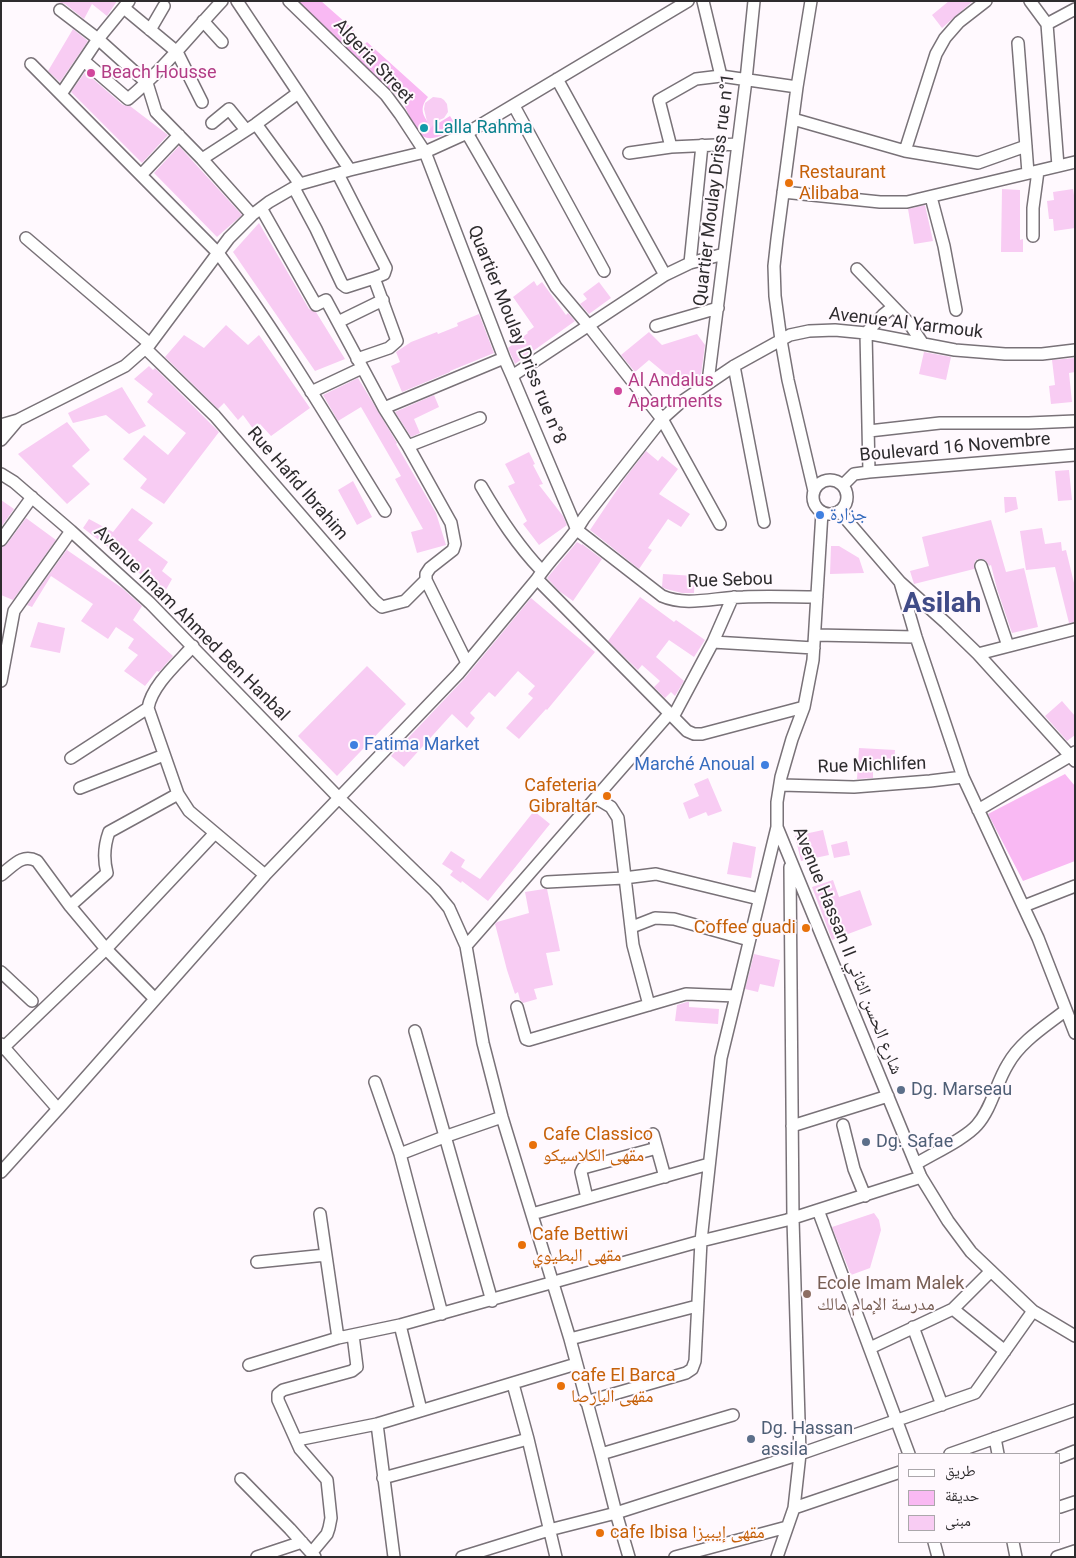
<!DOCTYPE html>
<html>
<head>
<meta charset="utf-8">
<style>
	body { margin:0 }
	#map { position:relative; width:1076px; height:1558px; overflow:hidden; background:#fff9fe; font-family:Roboto,"Noto Naskh Arabic",sans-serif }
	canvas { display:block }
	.frame { position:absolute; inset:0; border:2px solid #2e2c2e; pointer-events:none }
	.legend { position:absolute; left:898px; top:1453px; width:162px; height:90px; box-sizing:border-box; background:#fff9fe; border:1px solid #aba7ab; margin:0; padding:6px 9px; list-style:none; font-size:15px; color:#2e2c2e }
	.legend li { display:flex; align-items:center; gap:10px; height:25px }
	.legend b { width:25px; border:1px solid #aba7ab }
</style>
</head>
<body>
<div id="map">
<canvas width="1076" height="1558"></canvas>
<div class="frame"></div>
<ul class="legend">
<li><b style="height:6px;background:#fff"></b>طريق</li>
<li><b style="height:14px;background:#f9b9f3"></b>حديقة</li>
<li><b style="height:14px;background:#f8ccf3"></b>مبنى</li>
</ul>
</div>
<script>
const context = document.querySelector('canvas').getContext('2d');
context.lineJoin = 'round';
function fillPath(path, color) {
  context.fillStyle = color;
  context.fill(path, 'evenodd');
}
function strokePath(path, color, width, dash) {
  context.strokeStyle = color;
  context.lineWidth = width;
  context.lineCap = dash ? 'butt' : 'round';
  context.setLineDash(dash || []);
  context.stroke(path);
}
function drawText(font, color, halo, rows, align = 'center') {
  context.font = font + ' Roboto,"Noto Naskh Arabic",sans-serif';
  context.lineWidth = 4;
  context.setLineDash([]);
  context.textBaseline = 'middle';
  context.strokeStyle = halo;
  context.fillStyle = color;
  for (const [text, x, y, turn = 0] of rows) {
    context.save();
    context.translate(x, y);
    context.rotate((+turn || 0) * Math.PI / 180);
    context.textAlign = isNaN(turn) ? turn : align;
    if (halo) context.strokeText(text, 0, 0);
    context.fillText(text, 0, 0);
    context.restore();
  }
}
fillPath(new Path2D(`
	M295,1H321L354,30L351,33L353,39L358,42L365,44L367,42L428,97C421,106 421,112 427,121L437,124L450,116L457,127C422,149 418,137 404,104L409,99L403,92L397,95L385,88Z
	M1065,774L1075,786V861L1023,881L988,814Z`), '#f9b9f3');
fillPath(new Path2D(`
	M54,1H117L107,16L92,4L84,19L65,4Z
	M949,1H973L942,28L932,15Z
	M73,29L88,41L60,82L48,71Z
	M85,72L123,105L130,106L168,135L142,163L71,92Z
	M433,97L441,98L444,100L447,104L448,112L444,118L437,121L429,130L424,109L425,103Z
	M179,146L242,215L217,237L154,173Z
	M1002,189L1020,190V240L1023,239V252H1001Z
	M1073,189L1075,202V228L1054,231L1053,219H1049L1047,201L1054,200L1053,192Z
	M925,205L933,241L914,244L908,209Z
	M259,223L309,309L316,312L345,359L315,371L233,252Z
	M534,281L537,286L542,282L566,315L568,313L575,321L515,364L508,348L528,333L527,332L534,327L513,297Z
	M599,282L611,298L589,314L580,304L587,299L583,294Z
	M479,314L494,353L450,371V372L402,392L391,366L400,362L396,352L411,342L437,332L438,334L458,326L457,323Z
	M226,325L248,345L259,335L310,408L271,436L260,424L254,430L243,415L238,420L224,403L218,409L165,357L184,335L204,348Z
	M649,332L662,345L697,334L705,345L701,375L684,389L649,360L635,372L621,355Z
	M924,352L951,357L946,380L919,374Z
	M1075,358V372L1069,373L1072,402L1051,404L1049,386L1055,385L1052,360Z
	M149,366L153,370L155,368L219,432L164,504L140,488L147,479L123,459L144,435L168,455L186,433L147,402L153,394L134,379Z
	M358,378L397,443L396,444L436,513L446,545L417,553L411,532L423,529L395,479L401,476L361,407L338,421L323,395Z
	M122,387L146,426L129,434L106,415L73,423L68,413Z
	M434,395L439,407L414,419L420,433L411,437L395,412Z
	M67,422L90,450L72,466L90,484L67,504L18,454Z
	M646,451L658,461L662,456L678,469L659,494L690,514L681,527L668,519L648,548L652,550L639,569L590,530L625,478Z
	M529,452L535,464L533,465L543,484L539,485L563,516L567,525L539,545L523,524L527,521L508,486L515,483L505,464Z
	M1069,470L1072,500L1058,501L1055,471Z
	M353,481L372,517L357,525L338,490Z
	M1004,497H1016L1018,509L1005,513Z
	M1,500L14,509L1,527Z
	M132,508L153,523L138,540L168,562L162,571L172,579L163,595L126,561L83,528L89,519L113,532Z
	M26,518L56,540L13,600L1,595V547L7,544Z
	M991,520L1006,572L1024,568L1038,627L1012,633L997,589L991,565L989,566L986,561L983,559H978L975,561L974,569L914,584L910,571L929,566L922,537Z
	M1042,528L1045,544L1061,542L1062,551L1066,550L1075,587V622L1069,623L1055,567L1026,570L1020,531Z
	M577,542L582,545V544L602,559L573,601L559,591L547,578Z
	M831,546H839L859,558L864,573L830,574Z
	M68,548L67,550L122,588L142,606L133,620L173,656L159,672L157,671L145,686L124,671L138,655L128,648L134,639L116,627L108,639L81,621L93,604L51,576L32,607L27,605Z
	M663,574L695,576L694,593H682L666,589L662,587Z
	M640,597L674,622L676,620L705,640L694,657L669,640L656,657L684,681L675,696L671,692L665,698L654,687L660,681L642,665L638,670L608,641Z
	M531,598L595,652L547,710L546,709L519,739L506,728L533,698L528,694L535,686L518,671L495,697L489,692L470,713L475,718L467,728L452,714L404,767L391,756L464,679Z
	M38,622L65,628L60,653L30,647Z
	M367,666L406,704L337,776L298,736Z
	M1062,701L1075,716V735L1067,741L1045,716Z
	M859,748L895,750L894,764L873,763V778L857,779Z
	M708,778L722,811L708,816L706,812L689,819L683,803L699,796L694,784Z
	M534,811L550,824L488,901L462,881L461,883L450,875L453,871L442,864L451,851L465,860L461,867L480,879Z
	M823,830L829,855L801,861L795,836Z
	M847,841L850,855L834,858L831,845Z
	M733,842L756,847L751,878L727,874Z
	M833,880L839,897L860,890L872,925L832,940L812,887Z
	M544,889H547L560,951L546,953L553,985L534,989L537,999L523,1003L520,1000L518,992L515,994L507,970L495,924L497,922L529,913L525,892Z
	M754,954L780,960L774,987L760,984L758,992L745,989Z
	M687,1002H689V1007L719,1009L718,1024L675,1021L677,1005Z
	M874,1213L879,1220L881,1230L870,1268L851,1275L832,1227Z`), '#f8ccf3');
const street = new Path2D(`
	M237,1L350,170
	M289,1L386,95L400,114L425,152L504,358L512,376L577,530L662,596C687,607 716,597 743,597C768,596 793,597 817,597
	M703,1L721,76L797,87
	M811,1L797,87L777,239L774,266L775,296L781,340L788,380L814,491
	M1030,1L1047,24L1075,9
	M124,8L177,52L202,102
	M60,10L98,39L147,83L156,112L202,159L252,215
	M203,21L222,42
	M1047,24L1058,166
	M150,30L164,6
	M1018,43L1028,173
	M84,61L128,99C163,70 191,34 222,1
	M31,64L218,253C279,335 331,424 385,511
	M557,79L665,275
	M61,94L98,39L129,1
	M514,106L604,271
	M793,119L905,151L978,163L1026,146
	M212,123L229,109L246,130
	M256,124L300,184
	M467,133L556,287L588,325L662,419L720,524
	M671,147L659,100L696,79L721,76
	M905,151L936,54L945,38L959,22L986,1
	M629,153L671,147L738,144
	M202,159L256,124L298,93
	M338,174L386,268L384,274L374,278
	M141,175L179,135
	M294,188L316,229L342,284L346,287L374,278L397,341L389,348L357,359
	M783,192L880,202H907L1075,162
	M931,197L944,246L956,310
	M261,208L316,305L326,300L384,408L408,446L451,523L455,544L453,550L430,568L426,574V580L467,663
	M1033,236V208L1038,171
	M26,238L150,344
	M690,263L702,145
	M857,269L909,323L923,344
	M338,322L383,300
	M656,326L718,308
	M145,348L215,416L375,601L382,607L405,601L426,580
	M734,366L764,522
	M512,376L665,275L690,263L724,254
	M708,382L746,80L754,1
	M311,392L362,368
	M384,408L504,358
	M1,425L18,420L125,366L150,344L229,238L252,215L269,202L300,184L350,170L425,152L467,133L688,1
	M869,431L940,423H1029L1075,421
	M1,440L18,420
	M408,446L480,418
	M869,472L866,333L883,315L893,307
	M1,474L14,482L71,531L150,603L339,798L435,891L449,908L466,946L483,1043L502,1117L570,1339L601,1454L616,1513L629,1557
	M813 497a17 17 0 1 1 34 0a17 17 0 1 1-34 0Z
	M843,485L854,474L869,472L1075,455
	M481,486C499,517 517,545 542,571
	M839,511L900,582L916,637L963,777L1038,938L1075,1033
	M822,512L813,660L804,707L792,739L781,777L777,802V827L921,1177L948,1221L971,1252L1033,1311L1075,1336
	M1,540L32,497
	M981,566L1008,646
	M537,579C551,557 571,541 584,518L662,419L681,402L734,366L790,335L809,331L835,330L866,333L955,350L1005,354H1042L1075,350
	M900,582L946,623L978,654L1075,761
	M815,635L916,637
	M713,642L814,648
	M193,646C178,663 152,685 148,708L178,794L189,811L265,875
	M978,654L1075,629
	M1,681L14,611L71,531
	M673,717L713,642L731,601L734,597
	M71,758L148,708
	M781,785L854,787L930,781L963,777
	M80,788L164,755
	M596,798L611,807L618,818L633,945L649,1005
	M978,810L1070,756L1075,752
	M1,875C13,866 22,853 37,861L70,906L106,949L155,999
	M547,882L624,878L656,874L759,899
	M70,906L107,873C103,858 104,846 109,832L178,794
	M1024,906L1075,886
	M632,927L655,918L674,919L749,940
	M466,946L669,714
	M1,972L32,1001
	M517,1007L526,1039L529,1040L686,994L736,996
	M415,1031L492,1301
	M1,1044L58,1109L265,875L458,674L537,579L687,731L694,734H702L804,707
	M1,1049L4,1047L106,949L215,833
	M375,1082L400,1154L442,1314
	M843,1125L854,1169L865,1196
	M792,1126L888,1096
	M653,1134L665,1177
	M400,1154L444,1137L502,1117
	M916,1164C932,1154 965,1139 977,1125C992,1108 996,1083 1008,1064C1021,1041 1046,1026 1066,1010
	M1,1172L58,1109
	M587,1198L581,1172L583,1168L657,1148
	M818,1210L909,1454
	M320,1214L338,1338
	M532,1214L709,1164
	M257,1262L326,1255
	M953,1309L1005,1351
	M400,1325L421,1410
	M913,1327L942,1405
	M570,1339L697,1306
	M870,1348L953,1309L991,1271
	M249,1365L338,1338L400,1325L701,1241L787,1220L921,1177
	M513,1384L528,1439L556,1557
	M586,1402L686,1373L692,1369L695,1361L701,1241L721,1058L777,827
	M377,1424L394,1557
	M995,1438L998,1454
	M297,1440L377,1424L576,1364
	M601,1454L733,1415
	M950,1454L1075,1410
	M1060,1457L1075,1451
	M383,1478L528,1439
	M241,1479L290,1529L315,1557
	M1060,1507L1075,1502
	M794,1508L900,1472
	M934,1542L938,1557
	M1013,1542L1016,1557
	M312,1552L327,1534L329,1528L331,1518L327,1480L300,1449L278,1400V1394L283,1390L352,1371L357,1367L353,1335
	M257,1557L302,1542
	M462,1557L549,1530L616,1513L800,1454L975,1393L1033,1311
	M675,1557L787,1527
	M777,1557L794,1508L800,1454L793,1219L790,867
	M1057,1557L1075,1551`);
strokePath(street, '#797278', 14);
strokePath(street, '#fff', 11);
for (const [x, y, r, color] of [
	[91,73,5,"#d1479c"],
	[424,128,5,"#0f9aa8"],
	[789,183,5,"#e8710a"],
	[618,391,5,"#d1479c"],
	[820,515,5,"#3f7fe0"],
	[354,745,5,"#3f7fe0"],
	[765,765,5,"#3f7fe0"],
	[607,796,5,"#e8710a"],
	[806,928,5,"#e8710a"],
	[901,1090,5,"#5c6f8a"],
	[866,1142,5,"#5c6f8a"],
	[533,1145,5,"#e8710a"],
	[522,1245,5,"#e8710a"],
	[807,1294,5,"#8d6e63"],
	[561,1386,5,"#e8710a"],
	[751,1439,5,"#5c6f8a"],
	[600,1533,5,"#e8710a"]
]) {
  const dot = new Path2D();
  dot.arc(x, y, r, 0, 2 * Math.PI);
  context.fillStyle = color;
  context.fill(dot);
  strokePath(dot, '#fff9fe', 2);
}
drawText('18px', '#2e2c2e', '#fff9fe', [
	["Algeria Street",373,62,47],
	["Quartier Moulay Driss rue n°1",715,190,-83],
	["Avenue Al Yarmouk",906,324,7],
	["Quartier Moulay Driss rue n°8",516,335,68],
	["Boulevard 16 Novembre",955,448,-5],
	["Rue Hafid Ibrahim",297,484,49],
	["Rue Sebou",730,581,-2],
	["Avenue Imam Ahmed Ben Hanbal",191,624,45],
	["Rue Michlifen",872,766,-2],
	["Avenue Hassan II شارع الحسن الثاني",847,951,68]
]);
drawText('18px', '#b23c85', '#fff9fe', [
	["Beach Housse",101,73],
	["Al Andalus",628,381],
	["Apartments",628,402]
], 'left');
drawText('18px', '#0d838f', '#fff9fe', [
	["Lalla Rahma",434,128]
], 'left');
drawText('18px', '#c56008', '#fff9fe', [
	["Restaurant",799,173],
	["Alibaba",799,194],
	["Cafeteria",597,786,"right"],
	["Gibraltar",597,807,"right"],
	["Coffee guadi",796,928,"right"],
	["Cafe Classico",543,1135],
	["مقهى الكلاسيكو",543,1156],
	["Cafe Bettiwi",532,1235],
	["مقهى البطيوي",532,1256],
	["cafe El Barca",571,1376],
	["مقهى البارصا",571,1397],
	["cafe Ibisa مقهى إيبيزا",610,1533]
], 'left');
drawText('18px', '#366cbe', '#fff9fe', [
	["جزارة",830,515],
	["Fatima Market",364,745],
	["Marché Anoual",755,765,"right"]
], 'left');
drawText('18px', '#4e5e75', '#fff9fe', [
	["Dg. Marseau",911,1090],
	["Dg. Safae",876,1142],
	["Dg. Hassan",761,1429],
	["assila",761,1450]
], 'left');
drawText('18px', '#785e54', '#fff9fe', [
	["Ecole Imam Malek",817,1284],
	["مدرسة الإمام مالك",817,1305]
], 'left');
drawText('bold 28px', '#404b87', '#fff9fe', [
	["Asilah",942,605]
]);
</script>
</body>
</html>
